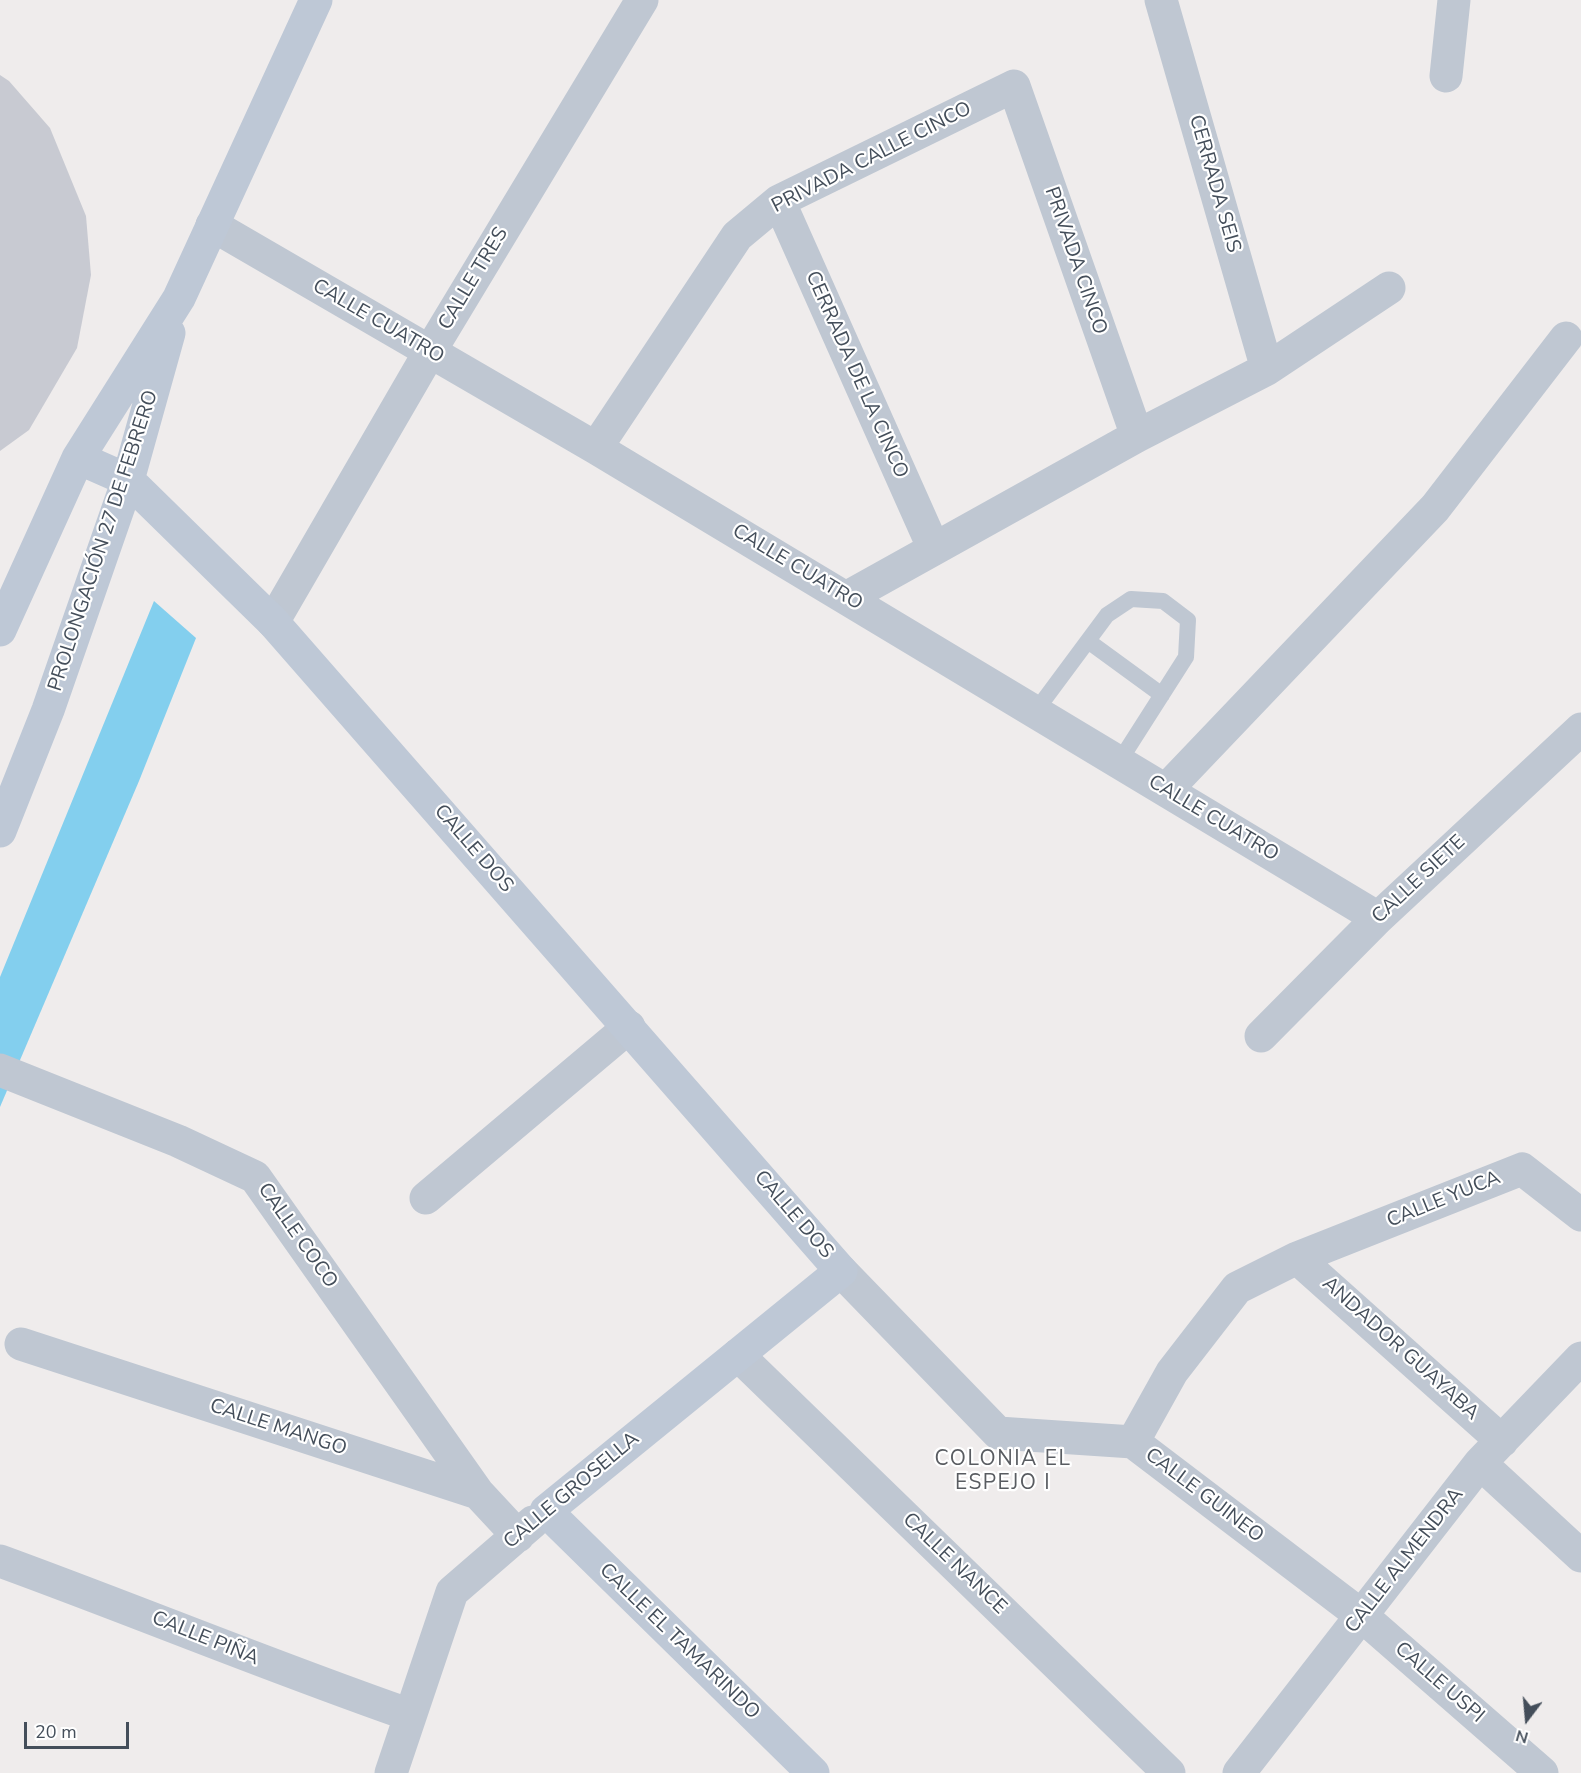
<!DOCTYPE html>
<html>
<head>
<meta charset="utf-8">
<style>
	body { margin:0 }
	#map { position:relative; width:1581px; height:1773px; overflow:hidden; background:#efecec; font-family:"Nunito Sans",sans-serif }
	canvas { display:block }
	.north { position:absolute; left:1497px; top:1689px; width:60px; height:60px; -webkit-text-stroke:4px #fff; paint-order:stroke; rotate:196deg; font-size:16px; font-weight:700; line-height:24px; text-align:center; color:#444e5a }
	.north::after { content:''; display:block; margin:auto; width:21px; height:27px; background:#444e5a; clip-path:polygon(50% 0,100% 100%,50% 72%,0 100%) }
	.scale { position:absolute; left:24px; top:1722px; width:105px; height:27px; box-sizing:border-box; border:3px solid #444e5a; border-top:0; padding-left:8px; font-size:18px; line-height:21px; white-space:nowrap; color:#444e5a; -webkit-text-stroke:4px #fff; paint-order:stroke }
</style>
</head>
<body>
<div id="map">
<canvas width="1581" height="1773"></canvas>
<div class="north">N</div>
<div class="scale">20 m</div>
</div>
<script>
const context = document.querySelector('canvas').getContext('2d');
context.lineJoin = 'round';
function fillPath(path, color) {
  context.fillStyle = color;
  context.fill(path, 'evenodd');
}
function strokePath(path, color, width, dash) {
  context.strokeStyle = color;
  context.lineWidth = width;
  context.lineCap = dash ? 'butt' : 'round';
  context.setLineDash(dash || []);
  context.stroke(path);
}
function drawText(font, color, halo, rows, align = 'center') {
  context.font = font + ' "Nunito Sans",sans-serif';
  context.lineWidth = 4.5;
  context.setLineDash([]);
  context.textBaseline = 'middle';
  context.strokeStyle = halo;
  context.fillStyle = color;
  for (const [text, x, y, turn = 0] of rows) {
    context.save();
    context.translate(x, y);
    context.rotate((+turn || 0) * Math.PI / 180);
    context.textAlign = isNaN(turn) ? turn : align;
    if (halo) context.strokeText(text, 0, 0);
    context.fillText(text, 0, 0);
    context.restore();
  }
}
fillPath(new Path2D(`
	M154,601L196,638L139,781L0,1107V977Z`), '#83cfee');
fillPath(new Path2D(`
	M0,75L9,81L50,128L86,216L91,275L77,348L29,430L0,451Z`), '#c8cad2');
strokePath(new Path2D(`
	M1088,641L1162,695
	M1035,712L1107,615L1131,599L1163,601L1188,620L1186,657L1119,762`), '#bfc7d2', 16);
strokePath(new Path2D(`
	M1161,0L1267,369
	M1446,76L1454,0
	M779,201L934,549
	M212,225L596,448L1378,918
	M596,448L737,236L779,201L1014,86L1137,436
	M846,598L1137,436L1267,369L1389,288
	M273,622L429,353L642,0
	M1166,790L1435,508L1566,338
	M1261,1036L1378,918L1581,729
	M0,1070L178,1141L255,1177L478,1493
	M426,1198L629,1027
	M1297,1258L1502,1441
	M841,1271L998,1433L1133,1442L1362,1616L1542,1773
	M21,1344L478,1493L518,1536
	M738,1355L1169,1773
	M1133,1442L1172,1372L1237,1288L1297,1258L1522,1169L1581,1215
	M1480,1463L1581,1556
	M0,1561C137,1611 272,1667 410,1715
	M391,1773L452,1592L533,1522
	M1239,1773L1480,1463L1581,1358`), '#bfc7d2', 33);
strokePath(new Path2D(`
	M78,458L128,480L273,622L841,1271L546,1511L813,1773
	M0,630L78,458L179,298L316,0
	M0,831L48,710L128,480L169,333`), '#bec8d6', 33);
drawText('20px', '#444e5a', '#fff', [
	["PRIVADA CALLE CINCO",872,158,-27],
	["CERRADA SEIS",1214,184,74],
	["PRIVADA CINCO",1075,261,71],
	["CALLE TRES",474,279,-59],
	["CALLE CUATRO",378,322,30],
	["CERRADA DE LA CINCO",856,375,66],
	["PROLONGACIÓN 27 DE FEBRERO",104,541,-72],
	["CALLE CUATRO",797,568,31],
	["CALLE CUATRO",1213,819,31],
	["CALLE DOS",473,849,49],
	["CALLE SIETE",1419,880,-43],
	["CALLE YUCA",1444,1200,-22],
	["CALLE DOS",793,1215,49],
	["CALLE COCO",297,1236,55],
	["ANDADOR GUAYABA",1400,1349,42],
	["CALLE MANGO",278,1428,18],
	["CALLE GROSELLA",572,1491,-40],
	["CALLE GUINEO",1204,1496,37],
	["CALLE ALMENDRA",1405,1561,-52],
	["CALLE NANCE",954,1564,44],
	["CALLE PIÑA",205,1639,22],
	["CALLE EL TAMARINDO",679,1642,44],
	["CALLE USPI",1439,1683,41]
]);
context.letterSpacing = '1.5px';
drawText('21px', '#595c61', '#fff', [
	["COLONIA EL",1003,1460],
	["ESPEJO I",1003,1484]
]);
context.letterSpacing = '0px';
</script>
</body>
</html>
